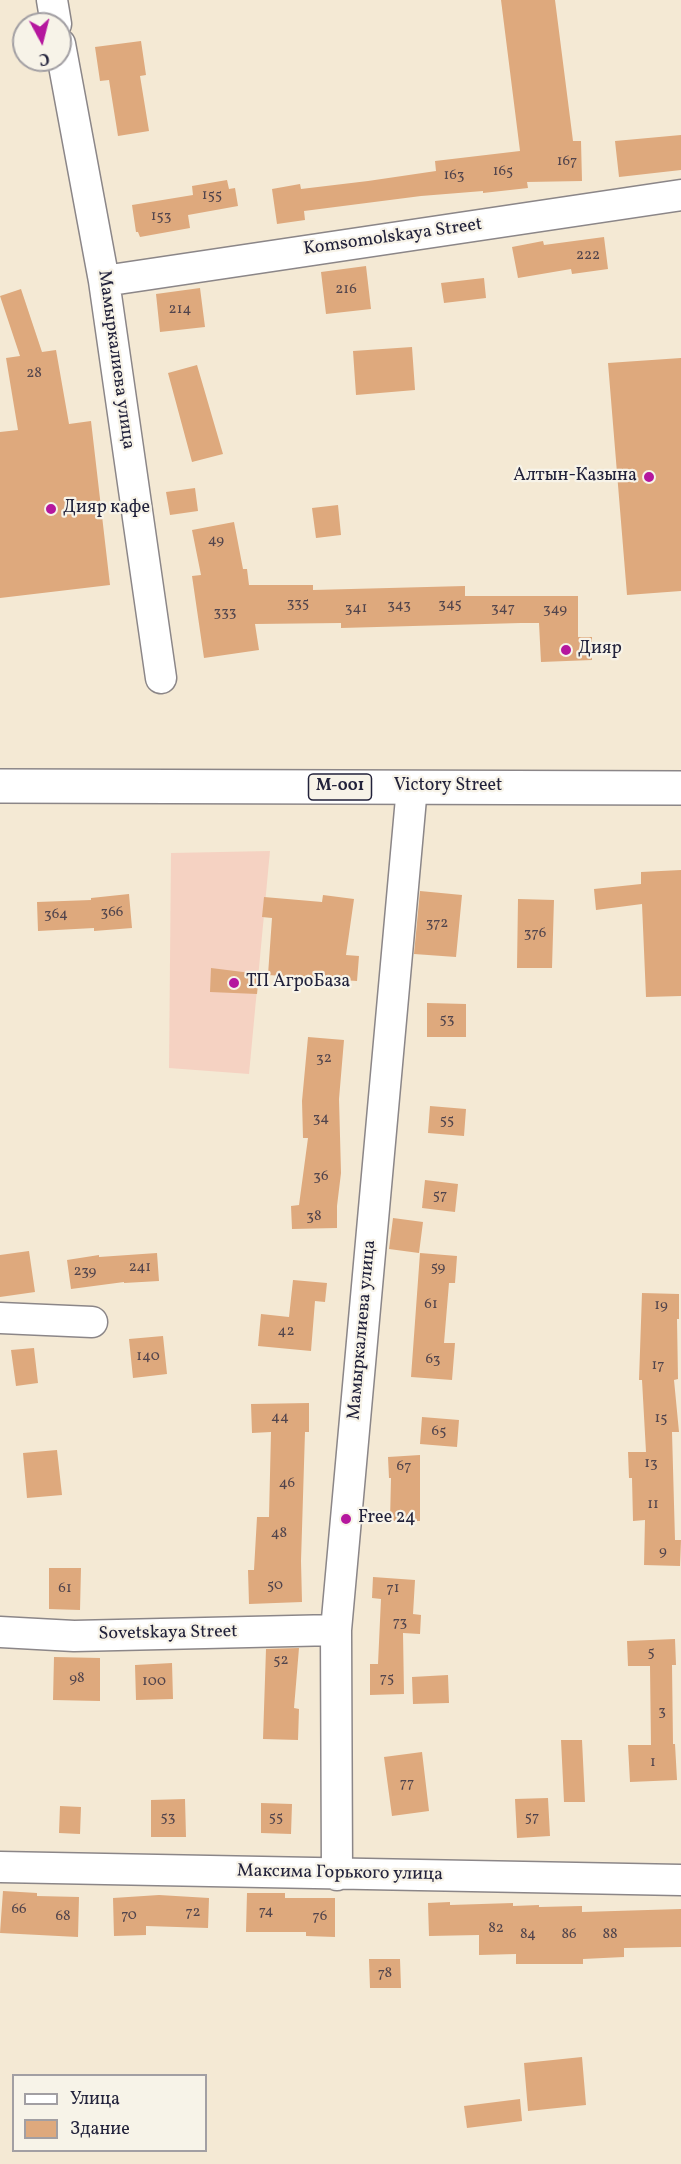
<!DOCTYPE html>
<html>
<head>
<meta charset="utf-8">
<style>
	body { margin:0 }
	#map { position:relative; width:681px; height:2164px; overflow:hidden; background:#f4e9d4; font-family:Vollkorn,serif }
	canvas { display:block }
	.legend { position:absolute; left:12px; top:2074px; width:195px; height:78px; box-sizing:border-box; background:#f7f3e8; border:2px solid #a29fa3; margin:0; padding:8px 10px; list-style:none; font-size:18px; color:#22223b }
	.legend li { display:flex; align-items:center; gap:12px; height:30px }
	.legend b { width:30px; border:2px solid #a29fa3 }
	.north { position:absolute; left:12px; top:12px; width:60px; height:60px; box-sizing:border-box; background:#f7f3e8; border:2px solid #a29fa3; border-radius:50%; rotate:173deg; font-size:16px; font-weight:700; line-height:24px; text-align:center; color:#22223b }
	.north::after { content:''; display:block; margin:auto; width:21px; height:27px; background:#b5179e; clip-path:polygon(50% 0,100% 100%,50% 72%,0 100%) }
</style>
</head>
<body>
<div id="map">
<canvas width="681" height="2164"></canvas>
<ul class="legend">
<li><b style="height:8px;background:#fff"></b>Улица</li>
<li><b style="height:16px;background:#dea97d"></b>Здание</li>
</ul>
<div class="north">С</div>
</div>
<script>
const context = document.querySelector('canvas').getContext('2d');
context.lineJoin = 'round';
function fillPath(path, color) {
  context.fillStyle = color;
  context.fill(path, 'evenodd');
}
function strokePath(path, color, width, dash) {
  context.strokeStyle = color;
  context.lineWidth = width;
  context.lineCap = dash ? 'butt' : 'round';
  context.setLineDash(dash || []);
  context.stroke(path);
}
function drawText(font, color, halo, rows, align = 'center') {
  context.font = font + ' Vollkorn,serif';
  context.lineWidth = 4.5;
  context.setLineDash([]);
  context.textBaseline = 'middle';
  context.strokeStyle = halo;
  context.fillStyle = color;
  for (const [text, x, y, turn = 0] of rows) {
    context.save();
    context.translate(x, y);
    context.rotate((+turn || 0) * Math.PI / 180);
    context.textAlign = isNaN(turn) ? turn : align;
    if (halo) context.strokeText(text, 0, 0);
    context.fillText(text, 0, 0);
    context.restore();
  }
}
fillPath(new Path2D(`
	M270,851L249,1074L169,1068L171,853Z`), '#f5d2c2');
fillPath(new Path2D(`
	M501,0H555L573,141H581L582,181L527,182L528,188L483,193V191L421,196L304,211L305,220L277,224L272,189L300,184L301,189L368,181L436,171L435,161L520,151Z
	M141,41L146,75L140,76L149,131L118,136L109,80L100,81L95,47Z
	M681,135V170L619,177L615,141Z
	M227,180L229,189L235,188L238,206L188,215L190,228L140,237L138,232H136L132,205L193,195L192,186Z
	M604,237L608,269L572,274L571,269L518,278L512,247L543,241L544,245Z
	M366,266L371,309L326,314L321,272Z
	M484,278L486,298L444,303L441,283Z
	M200,288L205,327L160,332L156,294Z
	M21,289L42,352L56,350L69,424L91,421L110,585L0,598V432L18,430L6,358L20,356L0,296Z
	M412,347L415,390L356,395L353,351Z
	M681,358V591L627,595L608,363Z
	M197,365L223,454L192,462L168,373Z
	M195,488L198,511L170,515L166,492Z
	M338,505L341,535L316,538L312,508Z
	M234,522L243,569H247L249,585H313V590L465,586V596H578V637H592V660L541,662L539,623H521L341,628V623L255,624L259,650L204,658L192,576L201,575L192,530Z
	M681,870V996L646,997L642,904L596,910L594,889L641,884V872Z
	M420,891L462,895L456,957L414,954Z
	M129,894L132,928L94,931V928L38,931L37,902L91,900V898Z
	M323,895L354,899L346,955L359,956L357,981L268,975L272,918L262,917L264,897L322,902Z
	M518,899L554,900L552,968H517Z
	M211,968L259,974L257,994L210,992Z
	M427,1003L466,1004V1037H427Z
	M308,1037L344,1040L339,1099L341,1173L337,1206V1228L292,1229L291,1206L299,1205L308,1138H303L302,1101Z
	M430,1106L466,1109L464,1136L428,1133Z
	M425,1180L458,1184L455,1212L422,1208Z
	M393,1218L423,1222L419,1253L389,1249Z
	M29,1251L35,1292L0,1297V1255Z
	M157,1253L159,1281L124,1283V1282L71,1289L67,1260L99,1255V1257Z
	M420,1253L457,1256L455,1283H449L444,1343H455L452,1380L411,1377Z
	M293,1280L327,1283L325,1302L315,1301L311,1351L258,1346L261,1314L289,1317Z
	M642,1293L679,1294V1319H677L678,1379L674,1380L679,1432H672L675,1540H681L680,1566L644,1565L645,1520L633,1521L632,1478H629L628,1452H646L642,1380H639Z
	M163,1336L167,1374L133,1378L129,1339Z
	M34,1348L38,1383L16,1386L11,1350Z
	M309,1403V1432H305L301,1561L302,1602L249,1604L248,1570H254L257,1517H269L271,1432L252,1433L251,1404Z
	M422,1417L459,1420L457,1447L420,1444Z
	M57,1450L62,1495L27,1498L23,1453Z
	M420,1455V1521H390L391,1478H389L388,1457Z
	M49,1568H81L80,1610L49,1609Z
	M373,1577L415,1580L413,1614L421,1615L420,1634L403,1633L404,1694L370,1695V1664H378L381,1599L372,1598Z
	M675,1639L676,1665H672L673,1744H675L677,1780L630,1782L628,1745H651L650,1666H628L627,1641Z
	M299,1648L294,1708L299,1709L298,1740L263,1739L266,1649Z
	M54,1657L100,1658V1701L53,1700Z
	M172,1663L173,1699L136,1700L135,1665Z
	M448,1675L449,1703L413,1704L412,1677Z
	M561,1740H582L585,1802H564Z
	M422,1752L429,1811L392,1816L384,1757Z
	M548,1798L550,1836L517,1838L515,1799Z
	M185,1799L186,1837H151V1800Z
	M261,1803L292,1804L291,1834L261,1833Z
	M60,1806L81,1807L80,1834L59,1833Z
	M3,1891L37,1893V1896L79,1897L78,1937L0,1933Z
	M247,1893H285V1898H335V1937L306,1936V1932H246Z
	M159,1895L209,1898L208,1928L146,1926V1935L114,1936L113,1898Z
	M450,1902V1905L513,1903V1906L539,1905V1907L582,1906V1912L681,1909V1947L624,1948V1957L583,1959V1964H516V1954L479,1955V1935L429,1936L428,1903Z
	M369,1959H400L401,1988H370Z
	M582,2057L586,2105L528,2111L524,2063Z
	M520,2099L522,2121L467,2128L464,2106Z`), '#dea97d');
const minor = new Path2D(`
	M52,0L56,24
	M60,44L104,281L161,678
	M104,281L681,195
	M0,1318L92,1322
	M0,1632L74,1636L336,1630
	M0,1867L681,1880
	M337,1875L336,1630L412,787`);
const major = new Path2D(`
	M0,786L681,788`);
strokePath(minor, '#8b8688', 33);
strokePath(major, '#8b8688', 36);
strokePath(minor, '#fff', 30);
strokePath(major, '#fff', 33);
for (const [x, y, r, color] of [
	[649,477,6,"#b5179e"],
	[51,509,6,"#b5179e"],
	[566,650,6,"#b5179e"],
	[234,983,6,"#b5179e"],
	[346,1519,6,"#b5179e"]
]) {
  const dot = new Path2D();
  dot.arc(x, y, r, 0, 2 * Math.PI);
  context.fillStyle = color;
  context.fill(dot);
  strokePath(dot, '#f7f3e8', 2);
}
drawText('15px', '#51444c', null, [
	["167",567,162],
	["165",503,172],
	["163",454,176],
	["155",212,196],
	["153",161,217],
	["222",588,256],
	["216",346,290],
	["214",180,310],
	["28",34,374],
	["49",216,541],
	["335",298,604],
	["345",450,605],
	["343",399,606],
	["341",356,609],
	["347",503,609],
	["349",555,610],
	["333",225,613],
	["366",112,913],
	["364",56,915],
	["372",437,924],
	["376",535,934],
	["53",447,1020],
	["32",324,1059],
	["34",321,1119],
	["55",447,1121],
	["36",321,1177],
	["57",440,1196],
	["38",314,1217],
	["241",140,1268],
	["59",438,1268],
	["239",85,1272],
	["61",431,1305],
	["19",661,1306],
	["42",286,1332],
	["140",148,1357],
	["63",433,1360],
	["17",658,1366],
	["44",280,1418],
	["15",661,1419],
	["65",439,1432],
	["13",651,1464],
	["67",404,1467],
	["46",287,1484],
	["11",653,1505],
	["48",279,1534],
	["9",663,1552],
	["50",275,1586],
	["61",65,1589],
	["71",393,1589],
	["73",400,1623],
	["5",651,1653],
	["52",281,1661],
	["98",77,1679],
	["75",387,1679],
	["100",154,1682],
	["3",662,1712],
	["1",653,1763],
	["77",407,1784],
	["53",168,1818],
	["55",276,1818],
	["57",532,1818],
	["66",19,1910],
	["74",266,1912],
	["72",193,1913],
	["70",129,1916],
	["68",63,1917],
	["76",320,1917],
	["82",496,1929],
	["84",528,1935],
	["86",569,1935],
	["88",610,1935],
	["78",385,1974]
]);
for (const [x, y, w] of [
	[340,787,63]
]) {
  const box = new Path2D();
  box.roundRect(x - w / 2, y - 13, w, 26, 4.5);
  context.fillStyle = '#f7f3e8';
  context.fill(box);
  strokePath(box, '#22223b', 1.5);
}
drawText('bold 16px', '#22223b', null, [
	["М-001",340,787]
]);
drawText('18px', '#22223b', '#f7f3e8', [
	["Komsomolskaya Street",393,238,-8],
	["Мамыркалиева улица",115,360,82],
	["Victory Street",448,787],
	["Мамыркалиева улица",363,1330,-85],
	["Sovetskaya Street",168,1634,-1],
	["Максима Горького улица",340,1874,1]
]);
drawText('18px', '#22223b', '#f7f3e8', [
	["Алтын-Казына",637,477,"right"],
	["Дияр кафе",63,509],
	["Дияр",578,650],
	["ТП АгроБаза",246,983],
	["Free 24",358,1519]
], 'left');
</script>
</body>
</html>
